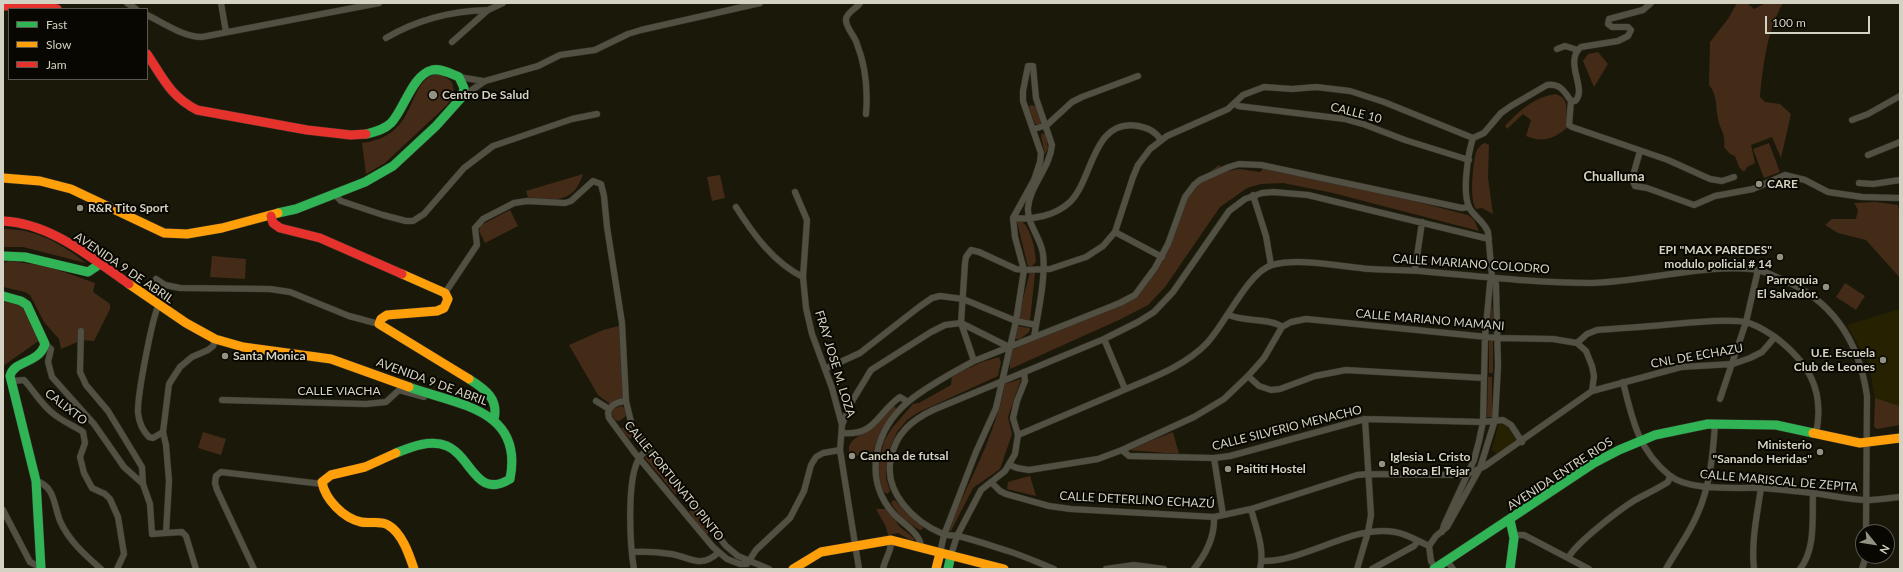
<!DOCTYPE html>
<html>
<head>
<meta charset="utf-8">
<style>
	body { margin:0 }
	#map { position:relative; width:1903px; height:572px; overflow:hidden; background:#1a1809; font-family:Lato,sans-serif }
	canvas { display:block }
	.frame { position:absolute; inset:0; border:4px solid #d4d2c2; pointer-events:none }
	.legend { position:absolute; left:8px; top:8px; width:140px; height:72px; box-sizing:border-box; background:#090701; border:1px solid #5a584e; margin:0; padding:5px 7px; list-style:none; font-size:12px; color:#d4d2c2 }
	.legend li { display:flex; align-items:center; gap:8px; height:20px }
	.legend b { width:20px; border:1px solid #5a584e }
	.north { position:absolute; left:1855px; top:524px; width:40px; height:40px; box-sizing:border-box; background:#090701; border:1px solid #5a584e; border-radius:50%; rotate:120deg; font-size:11px; font-weight:700; line-height:16px; text-align:center; color:#d4d2c2 }
	.north::after { content:''; display:block; margin:auto; width:14px; height:18px; background:#939181; clip-path:polygon(50% 0,100% 100%,50% 72%,0 100%) }
	.scale { position:absolute; left:1765px; top:16px; width:105px; height:18px; box-sizing:border-box; border:2px solid #d4d2c2; border-top:0; padding-left:5px; font-size:12px; line-height:14px; white-space:nowrap; color:#d4d2c2; -webkit-text-stroke:3px #090701; paint-order:stroke }
</style>
</head>
<body>
<div id="map">
<canvas width="1903" height="572"></canvas>
<div class="frame"></div>
<ul class="legend">
<li><b style="height:5px;background:#30b455"></b>Fast</li>
<li><b style="height:5px;background:#ff9f0a"></b>Slow</li>
<li><b style="height:5px;background:#e5322d"></b>Jam</li>
</ul>
<div class="north">N</div>
<div class="scale">100 m</div>
</div>
<script>
const context = document.querySelector('canvas').getContext('2d');
context.lineJoin = 'round';
function fillPath(path, color) {
  context.fillStyle = color;
  context.fill(path, 'evenodd');
}
function strokePath(path, color, width, dash) {
  context.strokeStyle = color;
  context.lineWidth = width;
  context.lineCap = dash ? 'butt' : 'round';
  context.setLineDash(dash || []);
  context.stroke(path);
}
function drawText(font, color, halo, rows, align = 'center') {
  context.font = font + ' Lato,sans-serif';
  context.lineWidth = 4;
  context.setLineDash([]);
  context.textBaseline = 'middle';
  context.strokeStyle = halo;
  context.fillStyle = color;
  for (const [text, x, y, turn = 0] of rows) {
    context.save();
    context.translate(x, y);
    context.rotate((+turn || 0) * Math.PI / 180);
    context.textAlign = isNaN(turn) ? turn : align;
    if (halo) context.strokeText(text, 0, 0);
    context.fillText(text, 0, 0);
    context.restore();
  }
}
fillPath(new Path2D(`
	M1900,309V406L1875,398L1869,365L1847,325Z
	M1499,423L1508,427L1517,441L1497,454L1492,450Z`), '#262201');
fillPath(new Path2D(`
	M1737,3H1747L1754,9L1766,3H1783C1767,31 1763,65 1760,97L1765,102L1780,104L1791,114L1781,158L1772,137L1751,145L1755,163L1747,167L1744,172L1739,167L1735,156L1730,154L1724,147C1726,133 1720,130 1718,119C1715,106 1718,96 1709,85L1710,42L1728,19Z
	M1598,52L1608,64L1594,87L1583,61L1588,54Z
	M436,74L442,75L451,81C456,90 453,96 447,105L385,163L366,174L362,143C420,136 405,82 436,74Z
	M1556,94C1573,100 1563,115 1568,127C1554,139 1543,143 1526,136L1531,120L1523,114L1507,129L1505,126C1520,110 1534,97 1556,94Z
	M1030,105L1035,106L1042,121L1040,124H1035L1029,108Z
	M1042,133L1046,135L1048,148L1045,155L1041,136Z
	M1485,143L1489,145L1488,178L1493,214L1482,208L1476,209C1469,199 1473,164 1476,152C1478,148 1481,144 1485,143Z
	M1769,143L1780,172L1764,178L1753,149Z
	M1219,165L1228,171L1239,169L1260,172L1266,166L1375,191L1468,215L1474,220L1479,231L1333,193L1283,183L1261,184L1247,188L1220,207L1165,287L1148,305L1121,319L1010,369V351L1136,291L1151,272L1195,183Z
	M583,174C574,203 556,200 531,199L528,197L526,191Z
	M720,175L725,198L712,201L707,177Z
	M1876,202L1898,205L1900,216V278L1866,240L1838,233L1825,225L1832,219H1856L1858,210L1854,203Z
	M510,210L518,226L485,243L479,231L481,225Z
	M1022,221C1032,232 1035,248 1036,262L1031,267L1028,266L1027,263L1017,222Z
	M3,229C35,228 62,244 86,263L23,247H3Z
	M212,256L246,259L245,279L210,277Z
	M9,261L47,266L95,283L93,292L110,304V309L94,341L82,340L61,349L59,339L44,322L30,295L25,292L3,287V263Z
	M1030,272L1035,273L1030,320L1027,321L1020,319L1019,314Z
	M1845,283L1865,296L1856,310L1836,297Z
	M3,294L21,297L40,340L3,366Z
	M1492,302L1494,329H1489Z
	M619,326L624,394L621,400L610,404L598,395L569,345L603,330Z
	M1017,326L1030,328L1029,332L1020,339H1015Z
	M1489,340H1493V373H1489Z
	M999,357L1001,362L998,376L919,412L907,420L897,432L887,455L886,478L890,491L887,494L882,490L879,475V464L884,441L892,428L913,404L919,403L951,385L952,376L982,362Z
	M1488,377H1492V417H1487Z
	M1021,379L1008,417L1012,434L1000,469L973,488L951,531L947,530C969,483 995,435 1005,384Z
	M1875,398L1900,406V425L1877,429L1874,427Z
	M893,405L896,408V411L881,432L872,454L849,457V446L853,440L872,427Z
	M621,406L625,408L626,416L619,421L615,420L611,413L612,409Z
	M626,426H628L633,436L630,439L621,429Z
	M203,432L226,439L221,455L198,448Z
	M1173,432L1179,454L1128,450Z
	M649,454L681,493L680,495L675,494L645,458Z
	M1030,476L1036,496L1007,489L1008,482L1011,481Z
	M893,500L896,501L908,515L923,527V529L920,530C907,523 898,515 891,503Z
	M692,509L710,530L708,534H705L689,512Z
	M876,509H887L900,527L914,538V541L908,539L898,533L888,535L886,527Z`), '#442b18');
const street = new Path2D(`
	M127,3L136,9
	M221,3L226,32
	M860,3C856,9 847,12 846,19C845,27 855,36 857,44C866,67 868,90 866,114
	M147,15C164,23 183,37 202,37L379,3
	M386,38C418,19 450,11 488,10
	M452,42L488,10L503,3
	M1557,49L1565,46L1578,50
	M459,77L483,81
	M463,96L485,81L538,66L560,55L595,50L628,34L641,30L760,3
	M1571,101L1569,125L1572,127L1668,160L1710,179L1722,181L1734,177
	M1235,103L1238,106L1345,119L1363,124L1405,140L1469,160
	M1852,120L1868,114L1900,96
	M1034,129L1047,125L1072,102L1082,97L1138,76
	M1640,151L1632,179L1635,186L1647,188L1694,205L1715,196L1753,189L1785,175L1805,180L1828,192L1862,197L1900,198
	M1868,155L1900,142
	M1859,183L1873,184L1900,180
	M795,192L807,220L803,277L806,308L812,334L832,388L842,425L840,450L859,569
	M334,194L341,201L383,215L406,221H413L424,214L464,168L493,146L572,119L597,114
	M1253,195L1266,236L1271,265
	M736,207C753,234 774,263 803,277
	M1013,218C1033,220 1055,216 1070,202C1093,180 1092,118 1138,126C1148,128 1155,131 1161,140
	M1115,232L1162,257
	M1415,270L1422,222
	M156,279L165,285L180,288L270,289L290,292L349,316L379,324
	M445,293L477,245L475,228L483,219L514,203L527,201L565,203L571,201L593,181L601,184L604,196L607,227L622,323L626,401L632,426L726,546L738,556L769,569
	M159,304C152,318 137,397 138,413C139,422 143,431 149,437L153,438L163,432
	M1229,315C1244,322 1271,318 1282,327
	M81,331L80,372L86,385L108,411L142,467L143,484L150,504L152,534L166,533
	M1104,339L1125,389
	M1577,343L1587,334L1597,330C1626,328 1655,326 1685,323C1704,322 1725,319 1745,322C1756,324 1766,331 1775,337C1809,363 1825,390 1816,434
	M45,344L51,349L48,362L52,377L94,424L124,467L143,484
	M974,361L961,323L965,263L966,257L971,250L979,252L1016,269L1024,270L1050,269L1086,257L1103,246L1115,232L1133,177L1138,165L1150,149L1167,136L1228,109L1243,95L1264,87L1292,89L1316,87L1350,91L1384,102L1473,138
	M825,369L860,353L919,307L932,298L940,296L963,299L1016,321L1036,325
	M1248,376L1259,386L1271,390L1280,389L1315,376L1346,370L1484,378
	M12,381L24,380C35,392 41,405 55,415C64,422 74,426 83,432L85,443L80,457L84,473L92,488L105,494L110,499L118,517L124,554L117,569
	M1623,382C1632,418 1638,450 1669,475C1690,492 1735,487 1761,488C1778,489 1795,491 1812,493C1830,495 1849,500 1867,500C1878,500 1889,498 1900,497
	M1720,399L1746,322L1758,270
	M222,400L366,404L386,402L399,390L424,397
	M596,401L609,409
	M626,401C618,402 610,404 608,413L609,418L634,452L713,547L727,559L740,564H747L756,550L790,518L804,491L811,465L816,457L823,453L840,450
	M842,425L851,403L871,370L931,332L945,325L961,323L1009,347
	M842,433C876,436 876,414 900,397L908,402
	M1018,435C1051,421 1084,407 1117,393C1148,379 1183,368 1207,343C1226,323 1248,272 1272,265C1298,257 1343,267 1370,269C1387,270 1403,270 1420,271C1477,276 1534,283 1591,283C1633,282 1673,272 1714,269C1728,268 1744,267 1758,270C1766,272 1774,276 1781,279C1833,300 1859,341 1867,396L1866,532
	M1122,450L1129,456L1214,458L1230,456L1365,419L1483,422L1503,420L1511,425L1522,442
	M1214,458L1223,515
	M1010,465L1017,468L1029,470L1098,459L1122,450L1194,417L1224,399L1248,376L1264,358L1282,327L1291,322L1306,319L1497,338L1553,339L1577,343L1586,351L1592,366L1594,376L1592,391
	M36,481C55,486 54,506 60,521C69,541 85,555 101,569
	M991,482L1000,491L1006,494L1049,506L1071,509L1214,517L1251,509L1357,475L1368,474L1466,475L1485,466L1592,391L1681,367L1733,364L1750,358L1762,352L1775,337
	M1251,509C1256,528 1265,549 1260,569
	M3,510L30,562L36,565H40
	M1442,532L1444,525L1474,460L1479,441L1483,422L1485,337L1490,283L1492,277L1488,232C1484,221 1473,216 1469,207C1462,192 1468,153 1473,138L1484,133L1501,113L1511,106L1547,85C1560,83 1564,91 1571,101H1575C1588,89 1563,62 1581,47L1618,41L1628,36L1631,30L1628,27H1612L1608,24L1609,19L1643,10L1651,3
	M1515,535H1524L1589,569
	M921,549C922,533 902,524 892,512C863,477 875,429 909,401C929,385 952,373 974,361L1120,303L1135,295L1155,268L1168,244L1185,197L1194,185L1200,180L1229,167L1239,164L1261,165L1462,208L1469,207
	M633,552C646,551 658,552 671,554C690,557 700,569 718,553
	M940,553L944,535L976,452L996,408L1016,321L1024,270L1015,237L1013,218L1034,180L1040,162L1041,153L1023,101V91L1028,66H1033L1036,98L1052,145C1050,168 1030,185 1028,208C1027,224 1041,238 1043,254C1046,277 1038,313 1034,337
	M951,555L957,536L981,490L1005,471L1015,454L1018,435L1013,418L1017,401L1025,381L1024,372
	M1568,558C1577,542 1619,510 1635,500C1646,494 1657,489 1668,482L1670,476
	M1262,561C1305,562 1353,524 1395,532C1407,534 1418,541 1429,546
	M1447,561L1453,569
	M1435,568L1431,561L1429,546L1436,536L1447,527L1480,468L1495,420L1498,366L1496,284L1492,277
	M196,569L186,536L182,532L166,533L169,481L166,445L163,432L169,384L180,367L192,357L208,350L213,346L216,339
	M254,569L217,490L215,483L216,476L221,472L322,484
	M634,569C630,546 626,476 640,457C642,454 646,451 649,449
	M883,569C885,558 892,551 891,540
	M1054,569C1039,563 1024,556 1008,551C992,546 975,540 958,536C954,535 948,536 943,534C914,522 883,492 891,458C896,433 912,420 933,410L1104,339L1138,322L1154,312L1173,292L1229,211L1245,199L1262,193L1273,192L1308,195L1489,239
	M1106,569L1134,565L1164,569
	M1194,569C1206,554 1215,537 1214,517
	M1357,569L1368,532L1371,515L1365,419
	M1372,569L1414,546L1418,541
	M1666,569C1676,551 1689,534 1697,515C1710,487 1713,454 1715,424
	M1754,569C1751,542 1757,515 1761,488
	M1800,569C1816,549 1812,517 1813,493
	M1862,569L1866,556`);
const fast = new Path2D(`
	M278,213L296,209L365,182L393,166L436,126L462,97L464,88L459,77C451,74 441,68 432,70C412,75 404,110 391,123C384,130 374,132 366,134
	M3,256L25,257L88,272L100,264
	M3,296L21,301L27,305L45,344C39,364 14,360 10,376L36,481L41,569
	M469,379C485,389 499,399 494,419
	M396,453C411,447 430,439 447,446C472,457 476,500 510,479C524,409 458,405 409,387
	M1510,520L1514,538L1510,569
	M948,569L951,555
	M1434,569L1594,463L1619,450L1655,435L1708,424L1776,425L1813,433`);
const slow = new Path2D(`
	M3,178L40,181L71,189L164,233L187,234L222,228L278,213
	M402,274L445,293L448,299L444,308L437,311L387,315L381,319L379,324L469,379
	M129,284L186,323L215,339L243,347L331,359L409,387
	M1813,433L1860,443L1900,438
	M396,453L365,467L331,475L322,482C325,499 343,518 361,522C370,524 380,520 388,525C402,533 409,554 414,569
	M793,569L821,552L891,540L1004,569
	M936,569L940,553`);
const jam = new Path2D(`
	M3,6L33,5L57,9
	M147,54C163,78 170,96 197,110L307,130L351,135L366,134
	M271,216L273,223L280,228L320,238L402,274
	M3,221C51,223 91,258 129,284`);
strokePath(street, '#333128', 7);
strokePath(fast, '#333128', 10);
strokePath(slow, '#333128', 10);
strokePath(jam, '#333128', 10);
strokePath(street, '#515043', 6);
strokePath(fast, '#30b455', 9);
strokePath(slow, '#ff9f0a', 9);
strokePath(jam, '#e5322d', 9);
for (const [x, y, r, color] of [
	[433,95,5,"#939181"],
	[1759,184,4,"#939181"],
	[80,208,4,"#939181"],
	[1780,257,4,"#939181"],
	[1826,287,4,"#939181"],
	[225,356,4,"#939181"],
	[1883,360,4,"#939181"],
	[1820,452,4,"#939181"],
	[852,456,4,"#939181"],
	[1382,464,4,"#939181"],
	[1228,469,4,"#939181"]
]) {
  const dot = new Path2D();
  dot.arc(x, y, r, 0, 2 * Math.PI);
  context.fillStyle = color;
  context.fill(dot);
  strokePath(dot, '#090701', 1.5);
}
drawText('bold 12px', '#d4d2c2', '#090701', [
	["Centro De Salud",442,95],
	["CARE",1767,184],
	["R&R Tito Sport",88,208],
	["EPI \"MAX PAREDES\"",1772,250,"right"],
	["modulo policial # 14",1772,264,"right"],
	["Parroquia",1818,280,"right"],
	["El Salvador.",1818,294,"right"],
	["U.E. Escuela",1875,353,"right"],
	["Club de Leones",1875,367,"right"],
	["Santa Monica",233,356],
	["Ministerio",1812,445,"right"],
	["\"Sanando Heridas\"",1812,459,"right"],
	["Cancha de futsal",860,456],
	["Iglesia L. Cristo",1390,457],
	["la Roca El Tejar",1390,471],
	["Paitití Hostel",1236,469]
], 'left');
drawText('12px', '#d4d2c2', '#090701', [
	["CALLE 10",1356,113,14],
	["CALLE MARIANO COLODRO",1471,264,4],
	["AVENIDA 9 DE ABRIL",124,268,34],
	["CALLE MARIANO MAMANI",1430,320,5],
	["CNL DE ECHAZU",1697,356,-10],
	["FRAY JOSE M. LOZA",835,364,73],
	["AVENIDA 9 DE ABRIL",432,382,20],
	["CALLE VIACHA",339,391],
	["CALIXTO",66,407,38],
	["CALLE SILVERIO MENACHO",1287,428,-14],
	["AVENIDA ENTRE RIOS",1560,474,-33],
	["CALLE FORTUNATO PINTO",674,481,51],
	["CALLE MARISCAL DE ZEPITA",1779,481,5],
	["CALLE DETERLINO ECHAZÚ",1137,500,3]
]);
drawText('bold 13px', '#d4d2c2', '#090701', [
	["Chualluma",1614,177]
]);
</script>
</body>
</html>
